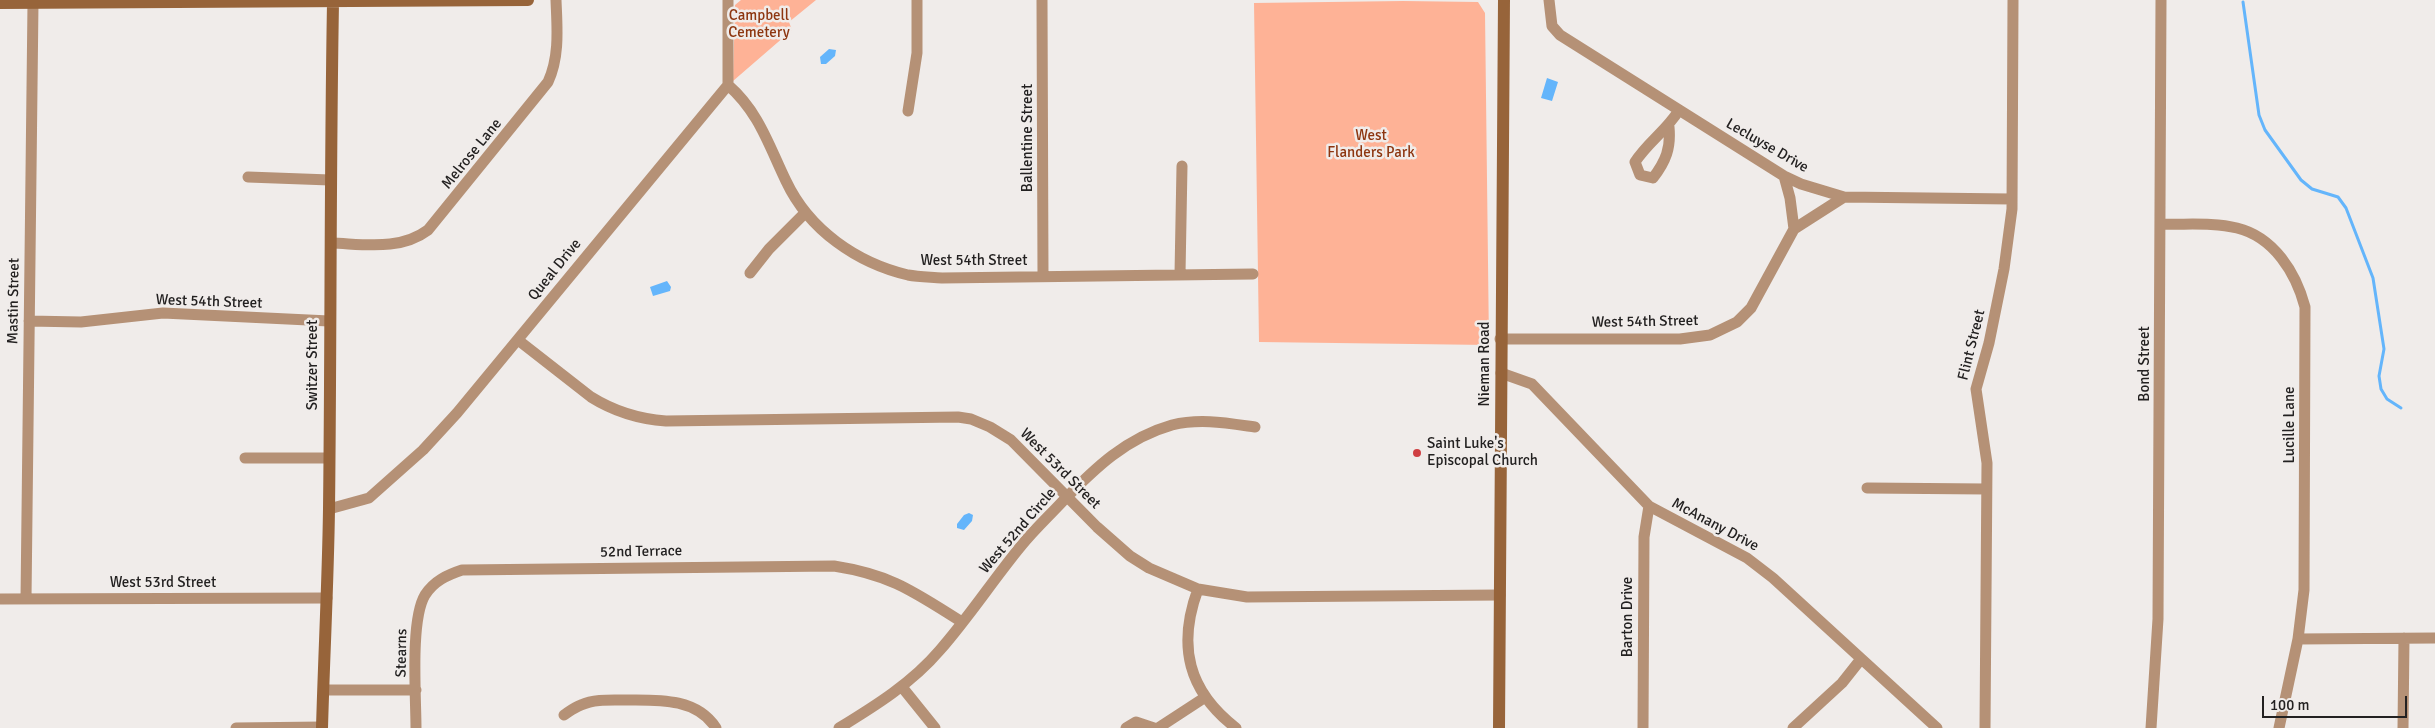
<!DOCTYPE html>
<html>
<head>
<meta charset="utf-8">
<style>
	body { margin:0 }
	#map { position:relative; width:2435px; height:728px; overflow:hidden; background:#f0ecea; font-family:Signika,sans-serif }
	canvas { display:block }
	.scale { position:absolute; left:2262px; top:696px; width:145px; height:22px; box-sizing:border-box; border:2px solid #232121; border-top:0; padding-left:6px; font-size:15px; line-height:18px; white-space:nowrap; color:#232121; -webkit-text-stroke:4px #f0ecea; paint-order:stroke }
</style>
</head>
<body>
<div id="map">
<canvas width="2435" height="728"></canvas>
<div class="scale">100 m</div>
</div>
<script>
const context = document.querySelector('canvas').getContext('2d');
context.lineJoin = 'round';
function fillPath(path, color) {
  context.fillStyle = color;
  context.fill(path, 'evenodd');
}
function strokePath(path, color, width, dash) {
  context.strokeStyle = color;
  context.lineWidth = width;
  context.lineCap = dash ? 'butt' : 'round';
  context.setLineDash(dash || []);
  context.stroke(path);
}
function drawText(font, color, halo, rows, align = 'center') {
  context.font = font + ' Signika,sans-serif';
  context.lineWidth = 5;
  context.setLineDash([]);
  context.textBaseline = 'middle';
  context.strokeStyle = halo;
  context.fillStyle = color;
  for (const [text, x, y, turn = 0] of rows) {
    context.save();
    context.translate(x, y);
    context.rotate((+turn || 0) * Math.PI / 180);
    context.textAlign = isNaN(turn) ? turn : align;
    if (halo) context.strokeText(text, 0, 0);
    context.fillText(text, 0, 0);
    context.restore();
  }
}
fillPath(new Path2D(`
	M741,0H816L789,22L792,30L733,81L735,5Z
	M1403,1L1478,2L1485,13L1489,345L1259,342L1254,3Z`), '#feb296');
fillPath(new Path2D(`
	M829,49L836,50L835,56L826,64H821L820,57Z
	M1547,78L1558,82L1552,101L1541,98Z
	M667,281L671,287L670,291L653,296L650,287Z
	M969,513L973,515L972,521L964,530L957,528V524L964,515Z`), '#64b5fb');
strokePath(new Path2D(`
	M2243,2L2259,115L2265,130L2301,180L2312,189L2338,197L2346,208L2373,278L2384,349L2379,376L2381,389L2387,399L2401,408`), '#64b5fb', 3);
strokePath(new Path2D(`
	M1042,0L1043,276
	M1549,0L1552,26L1560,35L1784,176L1801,184L1844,197
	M728,85C759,112 769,146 786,181C809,230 857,263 908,275C919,277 931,277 942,278L1253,274
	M908,111L917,53V0
	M1669,127C1671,148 1666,161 1653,178L1640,175L1635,162C1648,142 1667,130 1679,110
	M1784,176L1790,198L1794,229
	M248,177L330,180
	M2160,224C2185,225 2213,222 2237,228C2274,237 2296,273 2305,307L2304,590L2298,639L2279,728
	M331,243C364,244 400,251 428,230L548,82C560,56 557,27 556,0
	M750,273L769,249L805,213
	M1180,274L1182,166
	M29,321L81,322L163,313L329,321
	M1500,339H1680L1710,335L1737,322L1751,308L1794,229L1844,197L2011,199
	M518,340L591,397C615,412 638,419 666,421L958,417L971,419L990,427L1011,440L1097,527L1130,556L1149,568L1198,589L1247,597L1500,595
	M1501,373L1532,384L1649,506L1747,558L1773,578L1937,728
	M245,458H329
	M1867,488L1986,489
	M329,509L369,498L423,450L457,413L728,85V0
	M1198,589C1177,646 1188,691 1236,728
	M0,599L327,598
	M26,599L33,3
	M2298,639L2435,638
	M902,687L935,728
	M324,690H416
	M564,715C570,711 575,707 581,705C594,699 610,700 624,700C656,700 696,697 716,728
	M236,728L322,727
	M416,728C416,697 410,620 425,595C434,581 447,575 462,570L834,566C892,575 914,592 962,622
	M839,728C875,706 912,683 940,650C969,617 993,580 1021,546C1034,530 1049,516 1062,502C1095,468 1126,438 1172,425C1200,418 1227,423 1255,427
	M1126,728L1136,722L1154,728
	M1158,728L1204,698
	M1643,728L1644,537L1649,506
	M1793,728L1842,683L1861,659
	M1985,728L1987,463L1976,389L1989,343L2004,269L2012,209L2013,0
	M2151,728L2158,619L2161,0
	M2403,728L2404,638`), '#b59176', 11);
strokePath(new Path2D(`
	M0,3L528,0
	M322,728C324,655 328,582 329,509C331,340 330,172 333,3
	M1499,728L1504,0`), '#97643a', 12);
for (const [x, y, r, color] of [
	[1417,453,5,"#cf3f42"]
]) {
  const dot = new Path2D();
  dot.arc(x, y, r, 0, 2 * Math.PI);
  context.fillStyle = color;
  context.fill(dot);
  strokePath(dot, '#f0ecea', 2);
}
drawText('15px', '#8d3610', '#f0ecea', [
	["Campbell",759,16],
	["Cemetery",759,33],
	["West",1371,136],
	["Flanders Park",1371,153]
]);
drawText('15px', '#232121', '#f0ecea', [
	["Ballentine Street",1028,138,-90],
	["Lecluyse Drive",1767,146,30],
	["Melrose Lane",472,154,-51],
	["West 54th Street",974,261],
	["Queal Drive",555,270,-51],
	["Mastin Street",14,301,-89],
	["West 54th Street",209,302,2],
	["West 54th Street",1645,322,-1],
	["Flint Street",1972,345,-76],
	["Nieman Road",1485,364,-90],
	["Bond Street",2145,364,-90],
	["Switzer Street",313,365,-90],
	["Lucille Lane",2290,425,-90],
	["West 53rd Street",1060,469,45],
	["McAnany Drive",1715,525,28],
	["West 52nd Circle",1018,531,-49],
	["52nd Terrace",641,552,-1],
	["West 53rd Street",163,583],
	["Barton Drive",1628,617,-90],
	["Stearns",402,653,-89]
]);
drawText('15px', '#232121', '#f0ecea', [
	["Saint Luke's",1427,444],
	["Episcopal Church",1427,461]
], 'left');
</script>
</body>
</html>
